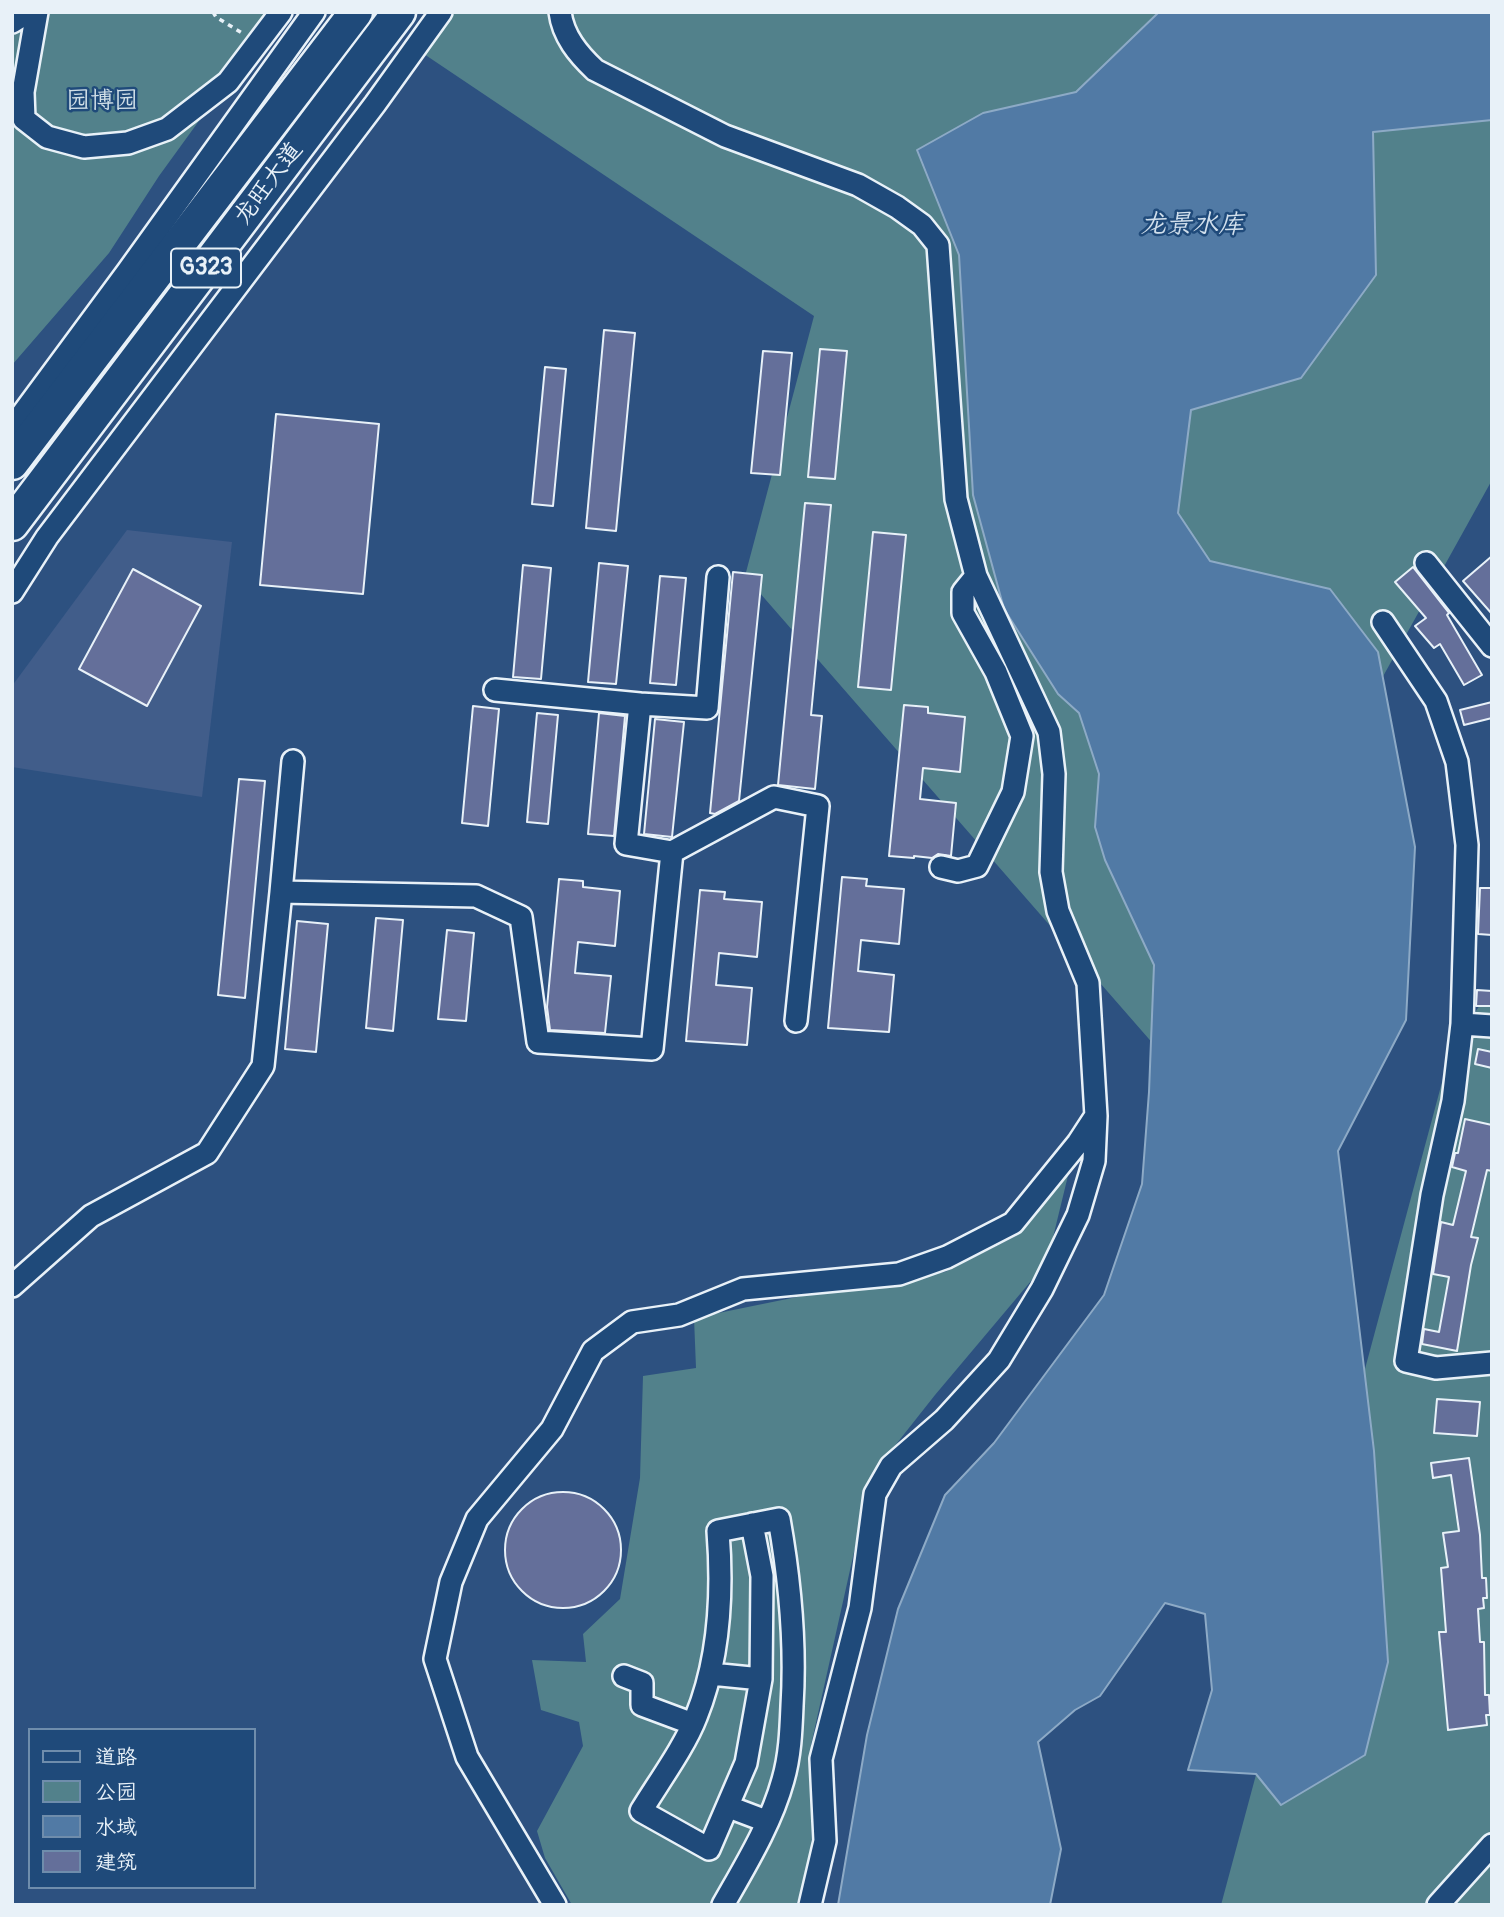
<!DOCTYPE html>
<html>
<head>
<meta charset="utf-8">
<style>
	body { margin:0 }
	#map { position:relative; width:1504px; height:1917px; overflow:hidden; background:#2d5180; font-family:Pangolin,"LXGW WenKai TC",sans-serif }
	canvas { display:block }
	.frame { position:absolute; inset:0; border:14px solid #e8f1f8; pointer-events:none }
	.legend { position:absolute; left:28px; top:1728px; width:228px; height:161px; box-sizing:border-box; background:#1f4a7a; border:2px solid #6f8dac; margin:0; padding:9px 12px; list-style:none; font-size:21px; color:#e8f1f8 }
	.legend li { display:flex; align-items:center; gap:14px; height:35px }
	.legend b { width:35px; border:2px solid #6f8dac }
</style>
</head>
<body>
<div id="map">
<canvas width="1504" height="1917"></canvas>
<div class="frame"></div>
<ul class="legend">
<li><b style="height:9px;background:#1f4a7a"></b>道路</li>
<li><b style="height:19px;background:#52818b"></b>公园</li>
<li><b style="height:19px;background:#517aa5"></b>水域</li>
<li><b style="height:19px;background:#646f9a"></b>建筑</li>
</ul>
</div>
<script>
const context = document.querySelector('canvas').getContext('2d');
context.lineJoin = 'round';
function fillPath(path, color) {
  context.fillStyle = color;
  context.fill(path, 'evenodd');
}
function strokePath(path, color, width, dash) {
  context.strokeStyle = color;
  context.lineWidth = width;
  context.lineCap = dash ? 'butt' : 'round';
  context.setLineDash(dash || []);
  context.stroke(path);
}
function drawText(font, color, halo, rows, align = 'center') {
  context.font = font + ' Pangolin,"LXGW WenKai TC",sans-serif';
  context.lineWidth = 5;
  context.setLineDash([]);
  context.textBaseline = 'middle';
  context.strokeStyle = halo;
  context.fillStyle = color;
  for (const [text, x, y, turn = 0] of rows) {
    context.save();
    context.translate(x, y);
    context.rotate((+turn || 0) * Math.PI / 180);
    context.textAlign = isNaN(turn) ? turn : align;
    if (halo) context.strokeText(text, 0, 0);
    context.fillText(text, 0, 0);
    context.restore();
  }
}
fillPath(new Path2D(`
	M127,530L232,542L202,797L12,767V686Z`), '#415d8a');
fillPath(new Path2D(`
	M12,12H278L159,176L109,253L12,365Z
	M453,12H1492V480L1169,1062L745,576L814,316L421,52Z
	M1492,988V1905H1221L1452,1045Z
	M1074,1151L1047,1262L935,1395L871,1476L811,1745L812,1864L796,1905H572L545,1858L537,1831L583,1746L579,1722L541,1710L532,1660L586,1662L583,1634L620,1599L640,1478L643,1376L696,1368L694,1318L831,1290L945,1272L1016,1236Z`), '#52818b');
const water = new Path2D(`
	M1159,12H1492V120L1373,132L1376,275L1301,378L1191,410L1178,513L1210,561L1330,589L1378,652L1415,847L1406,1020L1338,1151L1374,1451L1388,1662L1365,1755L1281,1805L1256,1774L1188,1770L1212,1690L1205,1614L1165,1603L1100,1696L1075,1710L1038,1742L1061,1849L1050,1905H838L867,1735L898,1609L945,1495L994,1443L1104,1295L1142,1184L1149,1092L1154,965L1105,860L1095,827L1099,774L1079,713L1058,694L1004,609L973,495L959,255L917,150L983,113L1076,92Z`);
fillPath(water, '#517aa5');
strokePath(water, '#8daac6', 2);
const building = new Path2D(`
	M604,330L635,333L616,531L586,528Z
	M820,349L847,351L835,479L808,477Z
	M763,351L792,353L780,475L751,473Z
	M545,367L566,369L553,506L532,504Z
	M276,414L379,424L363,594L260,585Z
	M805,503L831,505L811,715L822,716L815,789L778,785Z
	M873,532L906,535L891,690L858,687Z
	M1492,556V614L1463,581Z
	M599,563L628,566L616,684L588,682Z
	M523,565L551,568L541,679L513,677Z
	M1413,567L1449,613L1447,615L1482,675L1464,685L1440,644L1434,648L1415,626L1426,618L1395,582Z
	M133,569L201,606L147,706L79,669Z
	M733,572L762,575L739,801L715,814L710,813Z
	M660,576L686,578L676,685L650,683Z
	M1492,702V718L1464,725L1460,710Z
	M904,705L928,707V713L965,717L960,772L923,768L920,799L956,803L951,856L938,854L932,858L914,856V858L889,856Z
	M473,706L499,709L488,826L462,823Z
	M537,713L558,715L548,824L527,822Z
	M599,713L625,716L614,836L588,834Z
	M655,719L684,722L672,837L644,834Z
	M239,779L265,781L245,998L218,995Z
	M842,877L867,879L866,886L904,889L899,944L861,940L858,971L894,975L889,1032L828,1028Z
	M559,879L583,881V887L620,891L615,946L578,942L575,973L611,976L605,1033L550,1030L547,1007Z
	M1480,888H1492V935L1478,934Z
	M700,890L725,892L724,899L762,902L757,957L719,953L716,985L752,988L747,1045L686,1041Z
	M376,918L403,920L393,1031L366,1028Z
	M297,921L328,924L316,1052L285,1049Z
	M447,930L474,933L466,1021L438,1019Z
	M1477,990L1492,991V1006H1476Z
	M1478,1049L1492,1052V1068L1475,1064Z
	M1465,1119L1492,1125V1171L1487,1170L1471,1237L1478,1238L1471,1265L1457,1351L1422,1344L1424,1329L1439,1332L1449,1277L1433,1274L1441,1222L1453,1225L1466,1171L1452,1167L1455,1153H1458Z
	M1437,1399L1480,1402L1477,1436L1434,1433Z
	M1469,1458L1480,1535L1482,1578H1486L1487,1598H1483L1484,1608L1478,1609L1480,1642H1484L1485,1695H1489L1490,1715H1486L1487,1725L1448,1730L1439,1632H1446L1441,1568L1448,1567L1443,1533L1459,1531L1451,1475L1433,1478L1431,1463Z
	M505 1550a58 58 0 1 1 116 0a58 58 0 1 1-116 0Z`);
fillPath(building, '#646f9a');
strokePath(building, '#e8f1f8', 2);
const minor = new Path2D(`
	M37,12L23,92L24,119L47,137L84,147L128,143L167,129L228,82L281,12
	M560,12C563,36 578,54 595,70L725,136L858,185L897,207L922,225L938,245L956,499L976,576L1049,732L1054,774L1051,872L1058,911L1088,983L1096,1116L1094,1161L1078,1215L1042,1289L999,1360L944,1420L891,1466L875,1494L860,1608L821,1759L825,1841L810,1905
	M12,22L28,12
	M12,428L128,271L314,12
	M1426,563L1492,646
	M12,592L47,537L375,104L441,12
	M1383,622L1436,701L1457,762L1467,845L1462,1024L1453,1101L1432,1195L1406,1361L1436,1368L1492,1363
	M495,690L640,704L626,844L672,852
	M640,704L707,708L718,577
	M293,761L281,892L476,896L521,917L538,1042L652,1049L672,852L774,797L818,806L796,1021
	M941,867L958,871L977,866L1013,792L1022,736L996,672L963,613V592L976,576
	M1462,1024L1492,1026
	M12,1286L91,1216L207,1153L263,1066L281,892
	M752,1524L762,1576L761,1679
	M711,1674L761,1679L746,1763L709,1849L641,1811C658,1783 685,1746 696,1717C720,1658 723,1594 718,1531L779,1519C790,1581 796,1643 792,1706C791,1731 790,1756 783,1780C771,1824 745,1866 723,1905
	M624,1676L642,1683V1705L693,1724
	M729,1807L766,1821
	M555,1905L467,1757L435,1659L451,1582L477,1519L552,1429L593,1351L632,1322L679,1315L743,1289L899,1274L947,1257L1013,1223L1078,1143L1095,1117
	M1438,1905L1492,1845`);
const highway = new Path2D(`
	M12,463L356,12
	M12,524L399,12`);
strokePath(minor, '#e8f1f8', 26);
strokePath(highway, '#e8f1f8', 37);
strokePath(new Path2D(`
	M213,12L216,17L242,33`), '#e8f1f8', 3.5, [5, 5]);
strokePath(minor, '#1f4a7a', 21);
strokePath(highway, '#1f4a7a', 32);
for (const [x, y, w] of [
	[206,268,70]
]) {
  const box = new Path2D();
  box.roundRect(x - w / 2, y - 19.5, w, 39, 5);
  context.fillStyle = '#1f4a7a';
  context.fill(box);
  strokePath(box, '#e8f1f8', 2);
}
drawText('bold 23px', '#e8f1f8', null, [
	["G323",206,268]
]);
drawText('24px', '#d2e0e8', '#1f4a7a', [
	["园博园",102,102]
]);
drawText('24px', '#e8f1f8', '#1f4a7a', [
	["龙旺大道",269,184,-53]
]);
drawText('italic 26px', '#d1dfec', '#1f4a7a', [
	["龙景水库",1192,225]
]);
</script>
</body>
</html>
